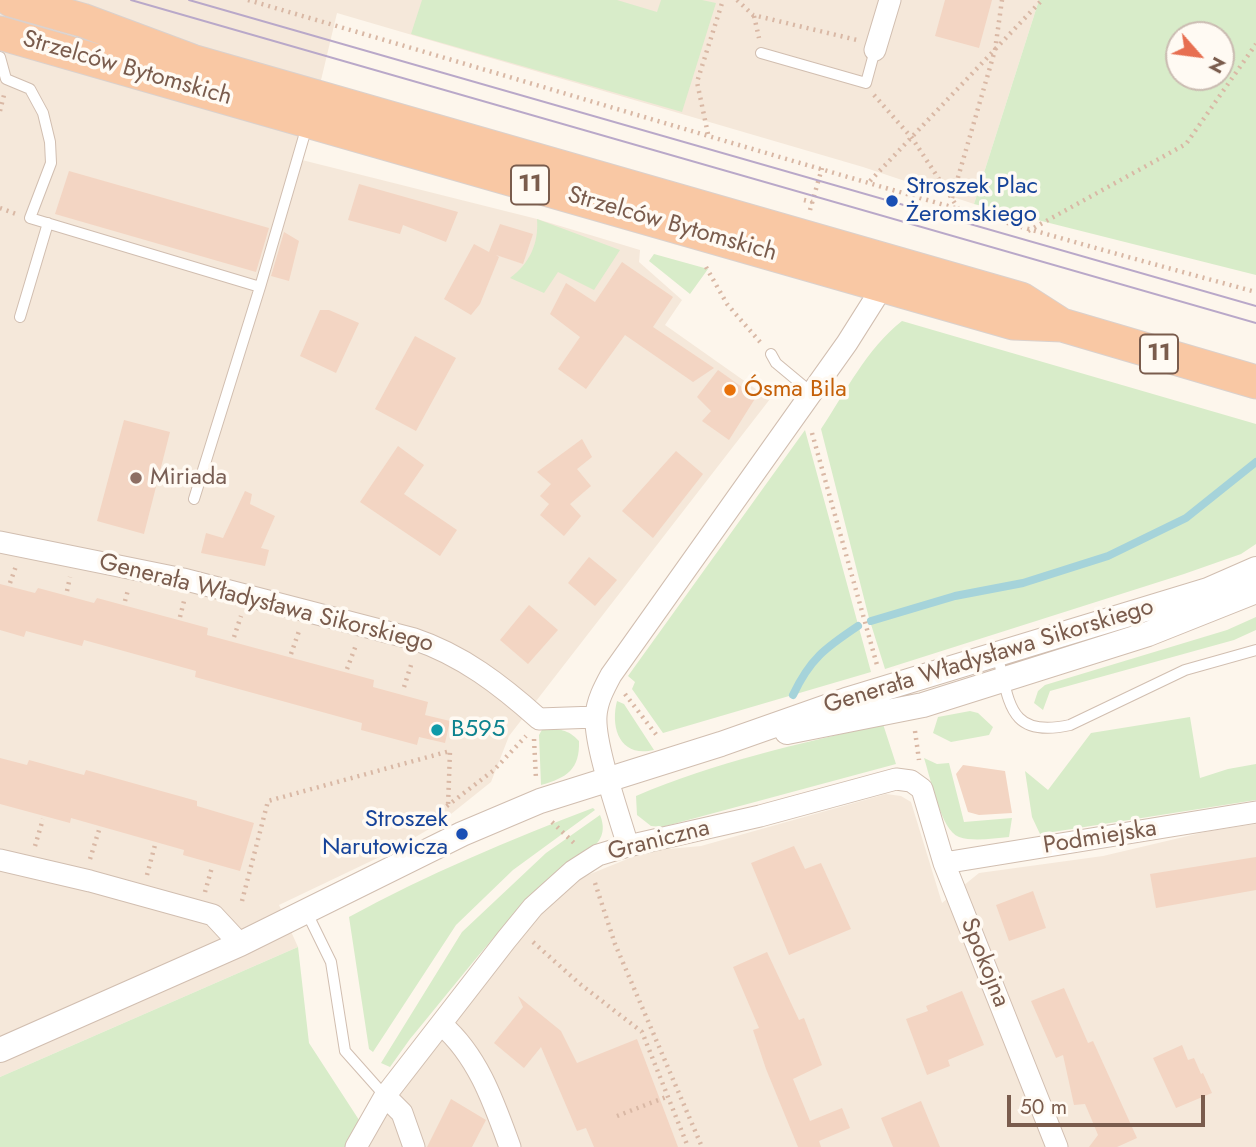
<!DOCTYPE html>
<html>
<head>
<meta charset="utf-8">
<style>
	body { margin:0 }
	#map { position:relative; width:1256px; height:1147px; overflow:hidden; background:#fdf6ec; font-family:Jost,sans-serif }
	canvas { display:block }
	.north { position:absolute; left:1165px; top:21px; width:70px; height:70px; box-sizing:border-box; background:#fffaf3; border:2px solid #cabbb1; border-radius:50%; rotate:118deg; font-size:19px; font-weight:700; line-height:28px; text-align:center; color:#7a5c4d }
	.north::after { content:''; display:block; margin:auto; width:24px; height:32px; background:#e76f51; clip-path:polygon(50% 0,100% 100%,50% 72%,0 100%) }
	.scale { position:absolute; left:1007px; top:1095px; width:198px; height:32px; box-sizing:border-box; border:4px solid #7a5c4d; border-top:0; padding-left:9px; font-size:21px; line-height:24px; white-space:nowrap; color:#7a5c4d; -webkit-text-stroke:5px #fffaf3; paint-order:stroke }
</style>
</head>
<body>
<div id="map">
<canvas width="1256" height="1147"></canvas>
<div class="north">N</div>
<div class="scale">50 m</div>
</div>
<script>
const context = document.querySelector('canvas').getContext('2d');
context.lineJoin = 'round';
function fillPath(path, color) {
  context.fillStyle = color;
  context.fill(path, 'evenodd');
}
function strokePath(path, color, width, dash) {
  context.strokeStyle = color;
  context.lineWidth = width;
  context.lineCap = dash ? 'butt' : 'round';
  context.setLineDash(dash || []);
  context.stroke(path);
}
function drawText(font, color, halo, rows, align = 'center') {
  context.font = font + ' Jost,sans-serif';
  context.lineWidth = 7;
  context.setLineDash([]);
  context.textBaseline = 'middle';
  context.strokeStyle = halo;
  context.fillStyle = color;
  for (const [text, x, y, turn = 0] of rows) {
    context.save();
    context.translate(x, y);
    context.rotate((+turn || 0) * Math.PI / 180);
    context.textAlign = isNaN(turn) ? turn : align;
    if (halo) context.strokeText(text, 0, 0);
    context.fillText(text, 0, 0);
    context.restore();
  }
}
fillPath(new Path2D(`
	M0,0H1039L974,204L863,167L337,13L302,160L537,219L640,250L639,262L682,300L665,325L770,399L509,736L491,782L441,822L390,852L279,905L298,947L0,1077Z
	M886,794L901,796L911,802L942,903L979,873L1103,856L1209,831L1256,824V1147H347L517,936L578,879L647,851L701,846Z`), '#f5e8da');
fillPath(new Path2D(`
	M422,0H617L657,12L661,0H702L716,3L682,112L411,34Z
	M1039,0H1256V275L974,204ZM1179,35H1221V77H1179Z
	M537,219L620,250L594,290L558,272L544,293L510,278C529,264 539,244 537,219Z
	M654,254L708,269L690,294L649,261Z
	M902,321L1256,424V544L1241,554L1184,574L885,669L869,618L821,429C845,393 867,348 902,321Z
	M805,430L871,672L663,733L632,689L635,682L628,676Z
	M1256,617V630L1234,640L1050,691L1043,710L1034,703L1038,691L1045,685L1227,630Z
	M617,701L624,704L654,750C620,758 610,728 617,701Z
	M970,711L978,713L993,727L989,735L951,742L933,733L938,717Z
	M1190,717L1200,778L1228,769L1256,764V800L1040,834L1032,817L1025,771L1048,790L1091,733Z
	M883,724L896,764L662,827L651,826L637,815L636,796C715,762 799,744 883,724Z
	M543,728C559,729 568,729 579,741C580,769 567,778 541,785L539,735Z
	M924,758L937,764L949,763L964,822L1012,818L1009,837C994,838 974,842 959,837C941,831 930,776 924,758Z
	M593,808L595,810L513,870L456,925L373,1052L369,1049L349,917C428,874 509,840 593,808Z
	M600,815C614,849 572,857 552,876C500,925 456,984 410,1039L390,1067L381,1063L462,932L546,853Z
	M298,947L309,1043L361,1123L347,1147H0V1077Z`), '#d8ecc9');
strokePath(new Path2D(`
	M871,621L955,596L1023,583L1108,556L1186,518L1256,462
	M793,695C810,659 825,648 858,626`), '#a5d3da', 8);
fillPath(new Path2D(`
	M945,0H992L979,48L935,36Z
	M69,171L269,228L256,272L55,214Z
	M359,184L458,212L446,242L403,225L400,234L348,220Z
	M500,224L533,234L523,264L496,255L499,257L480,304L471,315L444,299L474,244L489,252Z
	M284,232L299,241L289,281L271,276Z
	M622,262L673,297L653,327L714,368L693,382L625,335L586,389L558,369L580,337L550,314L566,283L595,302Z
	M320,310H329L359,323L336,373L300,356Z
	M415,336L456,358L416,431L375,409Z
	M718,370L756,397L729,440L702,421L711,411L697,397Z
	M124,420L170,432L144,534L97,521Z
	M582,439L592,457L577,469L591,486L570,504L581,516L564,536L540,515L549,504L540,496L551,484L537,472Z
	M398,446L424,465L404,494L457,530L440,556L360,502Z
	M676,451L703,474L653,538L622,511Z
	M245,491L252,494L250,504L275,516L261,548L269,550L265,566L201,553L206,533L223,538Z
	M589,557L617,580L595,606L568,583Z
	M0,584L35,593L38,588L94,603L97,598L208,628L207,635L374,680L373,687L428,702L425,715L450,721L445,743L419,737L417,745L361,730L362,723L195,677L196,671L84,640L82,646L26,631L24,637L0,630Z
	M529,605L558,630L528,664L500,640Z
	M0,758L27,765L29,760L84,775L86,770L197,801V806L254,823L240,871L183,855L184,850L71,818L70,823L0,804Z
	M963,765L1005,771L1012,813L979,815L968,812L956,774Z
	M794,846L805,869L821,863L851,929L789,955L751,863Z
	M1256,857V890L1156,908L1150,874Z
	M1033,891L1046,928L1009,941L996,905Z
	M767,952L799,1020L804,1018L822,1065L793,1079L810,1121L842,1108L850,1128L819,1141L821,1147H798L766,1069L753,1030L759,1028L733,967Z
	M1064,988L1088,1043L1093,1041L1137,1138L1117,1147H1089L1098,1135L1091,1118L1085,1104L1074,1105L1063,1055L1056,1058L1031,1001Z
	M962,991L984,1045L948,1060L950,1066L927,1075L906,1019L928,1011L926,1006Z
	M518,996L561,1031L577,1063L637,1039L678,1147H594L586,1128L577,1131L541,1047L524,1068L494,1043L523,1007Z
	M1182,1045L1188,1060L1194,1058L1201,1074L1203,1073L1212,1093L1176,1108L1153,1058Z
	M451,1099L486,1120L472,1147H427Z
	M921,1101L940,1147H893L881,1118Z`), '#f3d5c3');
const service = new Path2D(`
	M761,53L866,83L875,50
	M0,57L6,79L30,89L43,113L50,142L51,163L30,218L260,287L307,126
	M20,317L48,223
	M771,354L776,363L812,393
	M194,499L260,287
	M997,654C1010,701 1007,739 1070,725L1185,670L1256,650
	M307,913L331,962L345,1051L385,1096`);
const minor = new Path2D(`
	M875,50L890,0
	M0,542L183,579L414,639C462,655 501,685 539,719L596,717
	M628,846C619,815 594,745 596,716C597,701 604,688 611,675L847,343L883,286
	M0,860L90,881L213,915L240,944
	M944,863L1256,812
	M442,1025C478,1056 494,1103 510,1147
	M385,1096L402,1113L414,1147
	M356,1147L385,1096L506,940L533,907L573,871L598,855L628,846L760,816L896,779L911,781L922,789L944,863L1057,1147`);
const tertiary = new Path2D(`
	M787,732L923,705L1148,634L1256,591
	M0,1050L240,944L462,834L540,801L721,744L846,700L1208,590L1256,569`);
const trunk = new Path2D(`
	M11,0L82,20L192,61L1021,299L1060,324
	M0,33L1013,323L1062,325L1256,382`);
strokePath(service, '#d1beb0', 12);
strokePath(minor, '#d1beb0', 23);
strokePath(tertiary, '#d1beb0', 26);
strokePath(trunk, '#dad1cd', 35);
strokePath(new Path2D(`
	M248,0C584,98 918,201 1256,292
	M737,0L753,15L857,40
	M754,16L759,38
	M874,95L912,138L958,208
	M0,111L4,95
	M708,134L697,82L723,0
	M870,181L1042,0
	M952,198L995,50L1002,0
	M804,200L812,202
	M0,208L16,214
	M810,210L822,168
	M1028,231L1186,144L1256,44
	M706,267L727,304L760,342
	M812,433L877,665
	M10,583L16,566
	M67,591L70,577
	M125,601L128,590
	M180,617L184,601
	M234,637L241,616
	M291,654L299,631
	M347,669L356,645
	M404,687L412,662
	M625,694L658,737
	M915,731L919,760
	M534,739L536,779
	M430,819L494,770L526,736
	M552,822L574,843
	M35,846L43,819
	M90,859L99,830
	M147,875L155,845
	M595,883L615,944L702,1147
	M205,892L212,867
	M242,901L268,801L450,751L448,806
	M533,942L580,984L642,1032L688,1147
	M617,1116L669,1096`), '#d9b8a5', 4.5, [2, 5]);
strokePath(service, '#fff', 10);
strokePath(minor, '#fff', 21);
strokePath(tertiary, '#fff', 24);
strokePath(trunk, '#f9c8a4', 33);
strokePath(new Path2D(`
	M131,0L1256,323
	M189,0L1256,306`), '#b9a8c9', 2);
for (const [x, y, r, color] of [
	[892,201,7,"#1a4fb4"],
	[730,390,7,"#e8710a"],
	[136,478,7,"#8d6e63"],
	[437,730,7,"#0f9aa8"],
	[462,834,7,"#1a4fb4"]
]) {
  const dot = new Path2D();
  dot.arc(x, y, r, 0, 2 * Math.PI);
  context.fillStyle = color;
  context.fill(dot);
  strokePath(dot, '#fffaf3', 2.5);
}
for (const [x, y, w] of [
	[530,185,38],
	[1159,354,38]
]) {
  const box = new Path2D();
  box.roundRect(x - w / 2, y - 19.5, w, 39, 5);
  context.fillStyle = '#fffaf3';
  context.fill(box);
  strokePath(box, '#7a5c4d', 2);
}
drawText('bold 23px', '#7a5c4d', null, [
	["11",530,185],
	["11",1159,354]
]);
drawText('24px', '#7a5c4d', '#fffaf3', [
	["Strzelców Bytomskich",127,69,16],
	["Strzelców Bytomskich",672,225,16],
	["Generała Władysława Sikorskiego",266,604,14],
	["Generała Władysława Sikorskiego",989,657,-17],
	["Podmiejska",1100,838,-9],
	["Graniczna",659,841,-14],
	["Spokojna",984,963,68]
]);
drawText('24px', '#164399', '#fffaf3', [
	["Stroszek Plac",906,187],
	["Żeromskiego",906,215],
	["Stroszek",448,820,"right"],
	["Narutowicza",448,848,"right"]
], 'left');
drawText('24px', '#c56008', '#fffaf3', [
	["Ósma Bila",744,390]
], 'left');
drawText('24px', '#785e54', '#fffaf3', [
	["Miriada",150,478]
], 'left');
drawText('24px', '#0d838f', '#fffaf3', [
	["B595",451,730]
], 'left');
</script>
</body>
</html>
